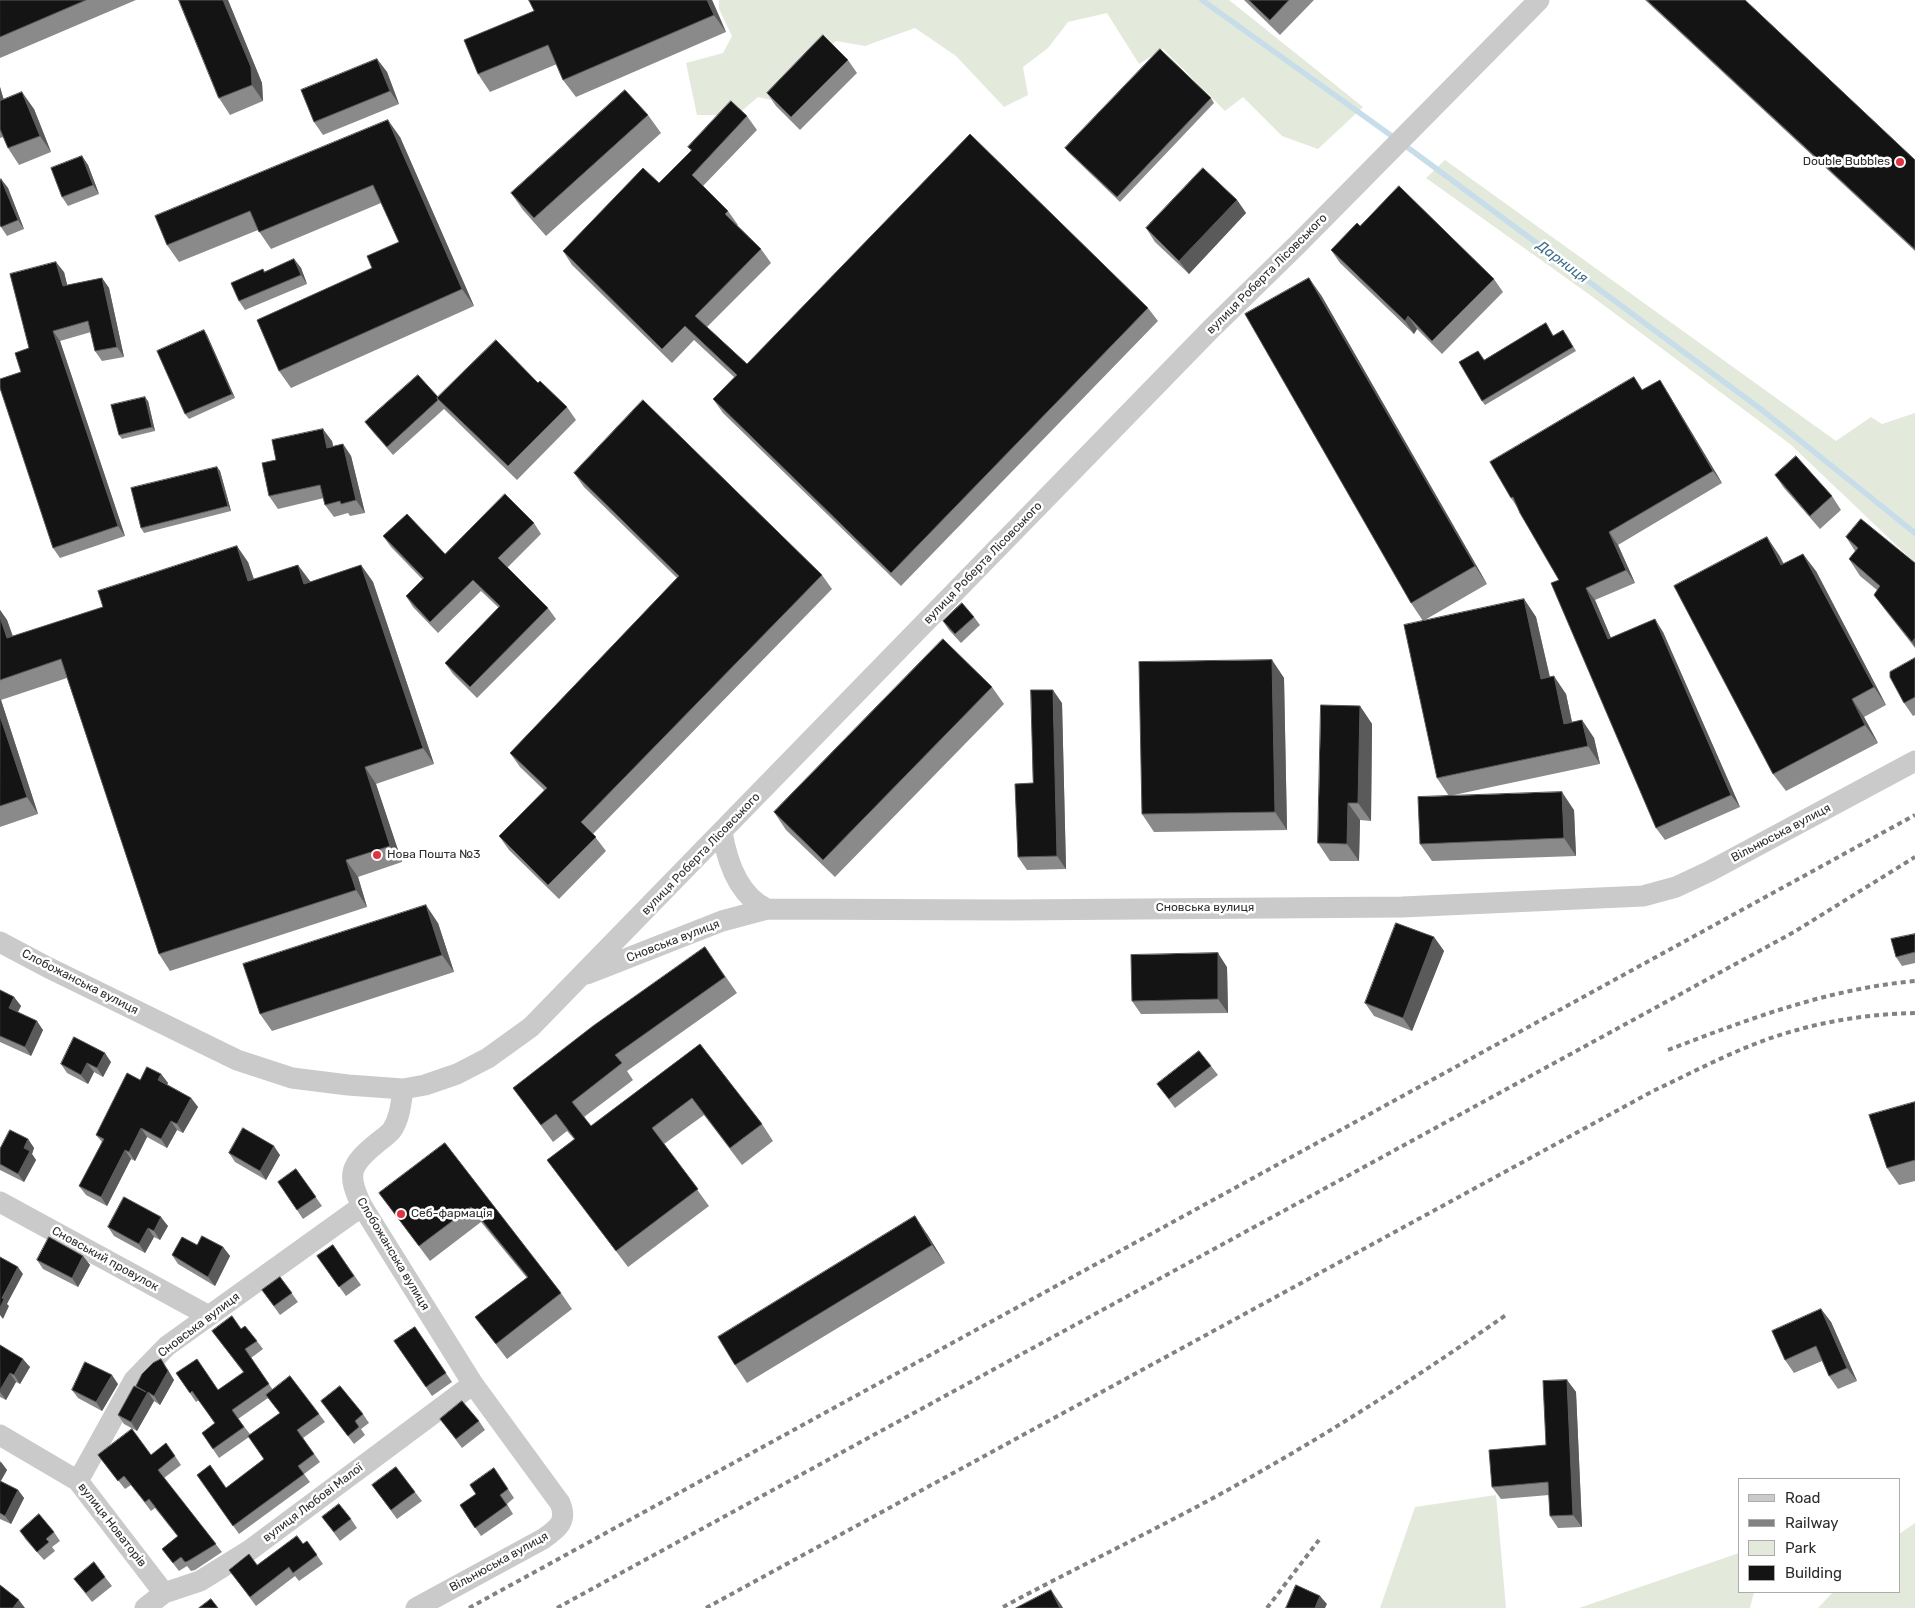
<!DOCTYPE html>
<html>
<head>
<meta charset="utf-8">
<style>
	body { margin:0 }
	#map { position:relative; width:1915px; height:1608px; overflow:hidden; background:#fff; font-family:Rubik,sans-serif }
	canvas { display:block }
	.legend { position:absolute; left:1738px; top:1478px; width:162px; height:115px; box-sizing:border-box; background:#fff; border:1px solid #ababab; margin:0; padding:6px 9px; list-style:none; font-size:15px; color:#2d2d2d }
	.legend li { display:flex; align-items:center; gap:10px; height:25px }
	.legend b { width:25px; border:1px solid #ababab }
</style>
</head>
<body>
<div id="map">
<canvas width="1915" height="1608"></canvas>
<ul class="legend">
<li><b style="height:6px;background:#cacaca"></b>Road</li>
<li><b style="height:6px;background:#828282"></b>Railway</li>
<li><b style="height:14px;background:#e3eadb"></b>Park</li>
<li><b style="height:14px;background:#141414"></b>Building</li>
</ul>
</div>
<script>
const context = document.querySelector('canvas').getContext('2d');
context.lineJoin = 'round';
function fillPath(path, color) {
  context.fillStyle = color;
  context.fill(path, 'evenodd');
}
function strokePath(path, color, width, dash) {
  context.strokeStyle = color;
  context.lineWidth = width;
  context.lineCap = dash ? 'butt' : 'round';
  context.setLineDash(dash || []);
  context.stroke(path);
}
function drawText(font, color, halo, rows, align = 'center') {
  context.font = font + ' Rubik,sans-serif';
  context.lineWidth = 5;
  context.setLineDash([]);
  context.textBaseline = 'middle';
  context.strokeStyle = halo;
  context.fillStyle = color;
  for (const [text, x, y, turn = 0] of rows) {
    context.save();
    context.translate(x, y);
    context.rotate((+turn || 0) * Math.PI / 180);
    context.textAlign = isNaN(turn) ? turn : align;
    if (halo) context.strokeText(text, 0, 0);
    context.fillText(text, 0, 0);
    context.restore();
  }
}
fillPath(new Path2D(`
	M719,0H1229L1363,107L1318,149L1282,136L1243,97L1225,111L1163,49L1139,64L1107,13L1068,22L1048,48L1023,67L1028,95L1004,107L956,56L915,28L865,46L836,41L771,100L758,97L737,115H697L686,63L723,53L732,36L719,9Z
	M1445,160L1836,441L1871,417L1882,424L1915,413V563L1790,444L1590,295L1426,178Z
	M1496,1495L1506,1608H1380L1415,1507Z
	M1915,1523V1608H1818L1833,1592H1899V1534Z
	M1739,1553V1592H1754L1750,1608H1579Z`), '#e3eadb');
strokePath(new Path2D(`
	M1202,0L1396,139
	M1403,144L1762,410L1915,533`), '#c7ddea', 5.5);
strokePath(new Path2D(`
	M722,832C727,861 739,896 767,909
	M0,942L47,967L237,1060L292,1078L348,1085L403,1089L425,1085L457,1074L488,1058L531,1027L1211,329L1298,244L1539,0
	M587,974L722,921L767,909L1011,910L1402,907L1643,896L1676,887L1710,871L1915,761
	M403,1089C401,1103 400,1118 392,1130C388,1135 382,1139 377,1143C350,1165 346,1174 362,1206L473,1384L560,1503C568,1522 557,1529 543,1539L416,1608
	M0,1202L209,1316
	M0,1435L78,1481L164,1593
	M78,1481L134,1380L167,1346L362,1206
	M145,1608L164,1593L200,1581L250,1550L473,1384`), '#cacaca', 21);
strokePath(new Path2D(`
	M1668,1050C1749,1019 1827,989 1915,981
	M1003,1607C1085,1563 1170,1523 1251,1477C1339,1427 1423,1373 1506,1315
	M469,1608L1915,815
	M557,1608L1794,932L1915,857
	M706,1608L1653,1091C1700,1069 1747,1043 1797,1030C1835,1019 1877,1014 1915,1013
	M1267,1608L1319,1540`), '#828282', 4, [5, 4]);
fillPath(new Path2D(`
	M0,0H136L0,58Z
	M179,0H228L262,83L263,101L230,115L219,98Z
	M529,0H712L726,32L576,97L563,80L557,64L490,92L478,74L534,11Z
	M1244,0H1314L1280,35Z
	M1645,0H1745L1915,160V251Z
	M377,59L387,72L399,104L323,135L314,122Z
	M848,60L857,73L800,130L776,106L767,93Z
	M0,87L4,100L34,109L51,152L19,165L8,148L3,137L0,138Z
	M1211,98L1214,103L1120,202L1068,152L1065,148Z
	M648,115L661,133L546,236L523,210L511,193Z
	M747,116L757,130L703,186L728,211L738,225H737L761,249L771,263L707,327L747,364L1148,308L1158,321L901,586L723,413L713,399L734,377L694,340L672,363L572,265L563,251L659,183L691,151L688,147Z
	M400,137L474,306L291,388L279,371L372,268L399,242L381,203L271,249L258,230L179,262L167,245Z
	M82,156L88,165L99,194L68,206L62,197Z
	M1,179L8,188L24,229L7,236L1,227Z
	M1237,200L1246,213L1189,274L1155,242L1146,228Z
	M1360,226L1494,279L1503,292L1442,354L1417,329L1414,334L1340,263L1331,250Z
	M294,259L301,268L307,284L245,310L239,301L263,269L265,272Z
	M64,272L67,285L102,278L109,288L124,357L102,361L95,351L91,332L60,341L125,536L60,558L53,548L21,372L29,348Z
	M1321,295L1487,584L1423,621L1411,603Z
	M1546,323L1553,335L1566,334L1576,351L1485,405L1482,401L1484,360Z
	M204,330L207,335L235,398L189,419L185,414Z
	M538,383L567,407L576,420L517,480L444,409L393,455L372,431L365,422L438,397Z
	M1643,390L1668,393L1722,483L1618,545L1635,583L1595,600L1611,638L1663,632L1740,807L1665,840L1656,828L1559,580L1517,507L1511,498Z
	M148,401L155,431L122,439L119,435Z
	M332,441L333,446L343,444L351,456L365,513L350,516L348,513L334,517L325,505L324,498L278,509L269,496L276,460Z
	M217,467L220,471L231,511L144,533L141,528Z
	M574,473L822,575L832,589L593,834L606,851L559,899L509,850L499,836L544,790L520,767L510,753L677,578L584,487Z
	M1775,475L1832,496L1841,510L1820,529L1784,488Z
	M534,523L541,534L507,568L548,608L556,619L477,698L453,674L445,663L499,608L481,591L438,633L413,607L406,596L423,580L391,547L383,536L445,554Z
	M1846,537L1915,563V648L1886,611L1874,595L1877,590L1860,576L1849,559L1855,551Z
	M1779,555L1784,564L1816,571L1886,705L1864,717L1878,743L1786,791L1773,774Z
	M248,562L254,579L310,582L361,565L373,582L434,764L376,784L402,862L358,877L367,907L170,971L159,954L67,678L1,700L38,814L0,827V610L7,620L13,636Z
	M1524,599L1536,617L1550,677L1566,694L1572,722L1582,720L1594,738L1600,764L1449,796L1437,778Z
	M974,617L980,625L961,643L949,630L943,621Z
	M1915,658V715L1913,716L1904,703Z
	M1272,660L1284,678L1287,830L1154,832L1142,814Z
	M992,687L1004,704L835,877L786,830L774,812Z
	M1062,703L1066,869L1027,870L1018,857L1033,783Z
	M1360,706L1372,724L1371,821L1360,820L1359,861H1330L1318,843Z
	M1574,810L1576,856L1432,861L1420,844Z
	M438,923L454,972L272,1031L260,1014Z
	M1915,934V963L1902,966L1896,957Z
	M1434,937L1444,951L1412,1031L1374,1016L1365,1003Z
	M705,947L737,993L627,1071L633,1080L584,1117L591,1126L700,1044L762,1124L773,1141L742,1165L704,1115L664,1144L709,1206L628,1267L547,1160L574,1139L567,1131L553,1142L513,1088Z
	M1227,967L1228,1013L1141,1014L1132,1001Z
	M0,990L14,997L21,1006L18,1012L43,1030L31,1056L0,1042Z
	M111,1062L103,1077L94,1072L88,1084L67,1073L61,1064Z
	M1211,1066L1218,1075L1175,1108L1157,1084Z
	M161,1074L168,1083L167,1084L191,1098L198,1107L183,1133L177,1130L167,1148L147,1137L135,1161L131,1159L107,1206L86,1195L79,1186L102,1142L96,1135L140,1080Z
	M1915,1102V1181L1899,1185L1887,1168Z
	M28,1139L34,1148L32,1154L36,1160L24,1182L0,1170V1149Z
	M445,1143L561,1293L572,1309L507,1359L475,1317L527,1278L481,1222L430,1261L379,1193Z
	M229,1153L280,1155L266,1180L235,1162Z
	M296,1169L322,1206L303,1219L278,1182Z
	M168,1226L160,1240L154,1237L145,1253L114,1236L108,1227Z
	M927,1234L945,1263L747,1383L735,1365Z
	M197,1245L223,1247L230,1256L215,1286L178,1264L172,1255Z
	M333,1245L361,1285L346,1296L317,1256Z
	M83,1256L90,1265L78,1287L43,1269L37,1260Z
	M280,1277L298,1302L280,1315L262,1290Z
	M1821,1309L1831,1322L1857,1381L1838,1389L1829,1376L1822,1361L1794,1373L1785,1360Z
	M415,1327L452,1382L432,1396L394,1341Z
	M241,1329L257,1341L263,1349L251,1358L273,1390L319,1414L325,1422L303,1438L320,1462L304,1474L310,1482L239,1534L197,1475L226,1488L264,1459L249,1437L219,1458L202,1433L215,1424L199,1400L196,1402L176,1373L218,1390L243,1372L212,1331ZM268,1398L280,1413L250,1434L238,1419Z
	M0,1345L30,1367L20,1384L16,1382L6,1400L0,1397Z
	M167,1368L174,1380L160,1405L154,1401L137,1431L124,1424L118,1415L136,1387Z
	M1567,1380L1576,1392L1582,1527L1558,1528L1550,1516L1549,1495L1501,1499L1492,1487L1546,1445Z
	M118,1384L102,1411L78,1398L72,1390Z
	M321,1401L363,1414L369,1423L361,1429L365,1435L354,1444Z
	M440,1419L479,1421L485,1430L462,1448Z
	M98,1455H151L175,1456L181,1465L164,1478L222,1552L195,1570L191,1571L187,1566L179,1571L162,1549L178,1537L155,1508L151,1511L131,1485L125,1489Z
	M0,1461L7,1470L1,1481L18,1490L24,1498L11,1524L0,1519Z
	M494,1468L514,1498L507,1504L513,1514L481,1536L460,1505L476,1494Z
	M372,1485L415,1492L422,1501L397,1519Z
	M322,1517L351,1519L357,1528L340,1541Z
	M20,1531L54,1532L60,1541L52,1547L55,1551L44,1560L26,1540Z
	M307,1541L323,1564L299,1581L295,1576L256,1606L229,1570L257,1565L303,1544Z
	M105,1577L112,1586L92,1602L74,1579Z`), '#8a8a8a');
fillPath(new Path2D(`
	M223,0H228L262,83L263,101L252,85Z
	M707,0H712L726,32L714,15Z
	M377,59L387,72L399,104L390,91Z
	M0,87L9,119L0,106Z
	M22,92L34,109L51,152L40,136Z
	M388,120L400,137L474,306L462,289Z
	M82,156L88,165L99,194L93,185Z
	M1,179L8,188L24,229L18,220Z
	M1237,200L1246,213L1189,274L1179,261Z
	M294,259L301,268L307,284L301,275Z
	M56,262L64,272L70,296L63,286Z
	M102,278L109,288L124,357L117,347Z
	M1309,278L1321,295L1487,584L1475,566Z
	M1408,316L1417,329L1414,334L1405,321Z
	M204,330L207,335L235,398L232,394Z
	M53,331L60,341L125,536L118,526Z
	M1660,380L1668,393L1722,483L1713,471Z
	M145,397L148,401L155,431L152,427Z
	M323,429L332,441L336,460L327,448Z
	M343,444L351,456L365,513L356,500Z
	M217,467L220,471L231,511L228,506Z
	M1609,532L1618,545L1635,583L1626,570Z
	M1767,537L1779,555L1793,583L1781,565Z
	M237,546L248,562L260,598L248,581Z
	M1803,554L1816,571L1886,705L1874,687Z
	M298,565L310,581L316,601L304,584Z
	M361,565L373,582L434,764L423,748Z
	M1586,588L1595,600L1617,652L1608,639Z
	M1524,599L1536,617L1554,696L1541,679Z
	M0,610L7,620L19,655L7,638L0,617Z
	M1655,619L1663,632L1740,807L1731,795Z
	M1915,638V647L1912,642Z
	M1272,660L1284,678L1287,830L1275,812Z
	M1554,676L1566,694L1576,741L1564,724Z
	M1053,690L1062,703L1066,869L1057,856Z
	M0,699L1,700L38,814L27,797L0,716Z
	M1852,699L1864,717L1878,743L1865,725Z
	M1360,706L1372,724L1371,821L1358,803Z
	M1582,720L1594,738L1600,764L1588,746Z
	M365,767L376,784L402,862L390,846Z
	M1562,792L1574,810L1576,856L1564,838Z
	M1348,803L1360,820L1359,861L1347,844Z
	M346,860L358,877L367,907L356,890Z
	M426,905L438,923L454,972L442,955Z
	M1434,937L1444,951L1412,1031L1403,1018Z
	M1218,953L1227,967L1228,1013L1218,999Z
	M14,997L21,1006L15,1017L9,1008Z
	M37,1021L43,1030L31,1056L25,1047Z
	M105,1053L111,1062L103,1077L97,1068Z
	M87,1063L94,1072L88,1084L81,1075Z
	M161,1074L168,1083L165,1089L158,1080Z
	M191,1098L198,1107L183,1133L177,1124Z
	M171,1121L177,1130L167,1148L161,1139Z
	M141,1128L147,1137L135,1161L129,1152Z
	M28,1139L34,1148L32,1154L36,1160L24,1182L18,1174L24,1148Z
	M274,1146L280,1155L266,1180L260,1171Z
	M125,1150L131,1159L107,1206L101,1197Z
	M915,1216L927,1234L945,1263L932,1245Z
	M161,1217L168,1226L160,1240L154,1231Z
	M148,1228L154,1237L145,1253L139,1244Z
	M223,1247L230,1256L215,1286L208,1277Z
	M83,1256L90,1265L78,1287L72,1278Z
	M18,1267L23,1274L7,1304L9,1306L3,1319L0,1315V1308L2,1298Z
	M1821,1309L1831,1322L1857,1381L1847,1368Z
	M23,1359L30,1367L20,1384L14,1375Z
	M161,1359L174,1380L160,1405L154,1396Z
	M10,1373L16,1382L6,1400L0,1392V1390Z
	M112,1375L118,1384L102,1411L96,1402Z
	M1567,1380L1576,1392L1582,1527L1573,1515Z
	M148,1392L154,1401L137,1431L131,1422Z
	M1,1462L7,1470L0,1482V1463Z
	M18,1490L24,1498L11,1524L5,1516Z
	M1051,1590L1062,1606L1063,1608H1060Z
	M1320,1596L1327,1604L1325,1608H1315Z
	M19,1600L25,1608H13Z`), '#5a5a5a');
const building = new Path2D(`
	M0,0H86L0,37Z
	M179,0H223L251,67L252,85L219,98Z
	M529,0H707L714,15L563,80L548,45L478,74L464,40L534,11Z
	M1249,0H1289L1270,20Z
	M1647,0H1745L1915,160V249Z
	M823,35L848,60L791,117L767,93Z
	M1160,49L1211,98L1117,197L1065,148Z
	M377,59L390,91L314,122L301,90Z
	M625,90L648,115L534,218L511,193Z
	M22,92L40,136L8,148L0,129V101Z
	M731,101L747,116L692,175L728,211L725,214L761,249L695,316L747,364L970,134L1148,308L891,573L713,399L737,375L685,326L662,349L563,251L643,168L659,183L692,150L688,147Z
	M388,120L462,289L279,371L257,320L372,268L367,256L399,242L373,185L259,232L250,211L167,245L155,216Z
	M82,156L93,185L62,197L51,168Z
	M1203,168L1237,200L1179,261L1146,228Z
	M1,179L18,220L1,227L0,225V180Z
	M1399,186L1494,279L1432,341L1408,316L1405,321L1331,250L1357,223L1360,226Z
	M294,259L301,275L239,301L231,283L263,269L264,272Z
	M56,262L63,286L102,278L117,347L95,351L88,321L53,331L118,526L53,548L0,388V379L21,372L15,353L29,348L10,274Z
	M1309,278L1475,566L1411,603L1245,314Z
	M1546,323L1553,336L1563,330L1573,347L1482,401L1459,362L1478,351L1484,360Z
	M204,330L232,394L185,414L157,351Z
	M496,340L538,383L540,381L567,407L508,466L437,398Z
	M418,375L438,397L437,398L438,400L387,447L365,422Z
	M1634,377L1642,390L1660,380L1713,471L1609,532L1626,570L1586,588L1608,639L1655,619L1731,795L1656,828L1551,583L1559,580L1520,513L1513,497L1511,498L1490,462Z
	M145,397L152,427L119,435L111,405Z
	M643,400L822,575L581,822L596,837L548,885L499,836L547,788L510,753L679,576L574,473Z
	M323,429L327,448L343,444L356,500L341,504L340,501L325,505L320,485L269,496L262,463L276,460L272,440Z
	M1796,456L1832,496L1810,516L1775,475Z
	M217,467L228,506L141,528L131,488Z
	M505,494L534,523L498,558L548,608L470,687L445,663L500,606L473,580L430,622L406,596L424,578L383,536L407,514L445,554Z
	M1861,519L1915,563V638L1912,642L1874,595L1880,586L1849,559L1858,548L1846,537Z
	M1767,537L1781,565L1803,554L1874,687L1852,699L1865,725L1773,774L1674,586Z
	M237,546L248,581L298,565L304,584L361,565L423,748L365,767L390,846L346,860L356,890L159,954L61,659L0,680V617L7,638L103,607L98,591Z
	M1524,599L1541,679L1554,676L1564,724L1582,720L1588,746L1437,778L1404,625Z
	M962,603L974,617L955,634L943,621Z
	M943,639L992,687L823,860L774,812Z
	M1915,658V697L1904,703L1890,677V672Z
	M1272,660L1275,812L1142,814L1139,662Z
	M1031,690H1053L1057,856L1018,857L1015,784L1033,783Z
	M1321,705L1360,706L1358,803H1348L1347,844L1318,843Z
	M0,716L27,797L0,806Z
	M1562,792L1564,838L1420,844L1418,797Z
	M426,905L442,955L260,1014L243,964Z
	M1396,923L1434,937L1403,1018L1365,1003Z
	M1915,934V952L1896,957L1891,939Z
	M705,947L725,977L615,1055L622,1063L572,1102L591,1126L700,1044L762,1124L730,1148L692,1098L652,1128L698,1189L616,1251L547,1160L575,1139L556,1114L541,1125L513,1088L593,1026Z
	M1218,953V999L1132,1001L1131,955Z
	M0,990L14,997L9,1008L37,1021L25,1047L0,1036Z
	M74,1037L105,1053L97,1068L87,1063L81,1075L61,1064Z
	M1199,1051L1211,1066L1169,1099L1157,1084Z
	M147,1067L161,1074L158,1080L191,1098L177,1124L171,1121L161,1139L141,1128L129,1152L125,1150L101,1197L79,1186L104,1139L96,1135L127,1073L140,1080Z
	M1915,1102V1160L1887,1168L1869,1115Z
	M243,1128L274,1146L260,1171L229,1153Z
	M10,1130L28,1139L24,1148L30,1151L18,1174L0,1164V1149Z
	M445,1143L561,1293L496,1344L475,1317L528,1277L471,1207L419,1246L379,1193Z
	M296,1169L316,1197L297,1210L278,1182Z
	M124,1197L161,1217L154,1231L148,1228L139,1244L108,1227Z
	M915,1216L932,1245L735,1365L718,1337Z
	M202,1236L223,1247L208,1277L172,1255L182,1237L197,1245Z
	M49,1237L83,1256L72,1278L37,1260Z
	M333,1245L354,1276L339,1287L317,1256Z
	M0,1257L18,1267L2,1298L4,1299L0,1308Z
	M280,1277L292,1293L274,1306L262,1290Z
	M1821,1309L1847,1368L1829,1376L1816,1346L1785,1360L1772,1331Z
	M232,1316L241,1329L245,1326L257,1341L245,1349L269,1384L232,1410L244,1427L213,1449L202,1433L215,1423L192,1391L190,1393L176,1373L197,1359L218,1390L244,1372L212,1331Z
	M415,1327L446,1373L426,1387L394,1341Z
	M0,1345L23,1359L14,1375L10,1373L0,1390Z
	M161,1359L168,1371L154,1396L148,1392L131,1422L118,1415L134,1386L146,1392L136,1386L142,1374L153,1363Z
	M85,1362L112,1375L96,1402L72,1390Z
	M290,1376L319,1414L297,1430L314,1454L298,1466L304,1474L233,1526L197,1475L210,1465L226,1488L264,1459L248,1436L280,1413L266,1395Z
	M1567,1380L1573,1515L1550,1516L1548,1482L1492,1487L1489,1450L1546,1445L1543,1381Z
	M340,1386L363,1414L355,1421L359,1427L348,1436L321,1401Z
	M462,1401L479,1421L456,1439L440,1419Z
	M132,1429L151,1455L166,1443L175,1456L158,1470L216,1544L188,1561L185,1562L181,1557L173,1563L162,1549L178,1536L149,1499L145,1502L124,1476L118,1481L98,1455Z
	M396,1467L415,1492L391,1510L372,1485Z
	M494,1468L508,1489L500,1495L507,1505L475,1528L460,1505L476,1494L470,1485Z
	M0,1481L18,1490L5,1516L0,1513Z
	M339,1504L351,1519L334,1532L322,1517Z
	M39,1514L54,1532L46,1539L49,1542L37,1552L20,1531Z
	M297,1536L303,1544L307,1541L317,1555L293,1573L289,1567L250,1597L229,1570L249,1554L257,1565Z
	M94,1562L105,1577L86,1593L74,1579Z
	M0,1585L19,1600L13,1608H0Z
	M1296,1585L1320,1596L1315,1608H1286Z
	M1051,1590L1060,1608H1016Z
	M211,1599L218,1608H199Z`);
fillPath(building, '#141414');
strokePath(building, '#5a5a5a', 1);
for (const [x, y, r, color] of [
	[1900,162,5,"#df3442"],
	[377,855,5,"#df3442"],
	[401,1214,5,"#df3442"]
]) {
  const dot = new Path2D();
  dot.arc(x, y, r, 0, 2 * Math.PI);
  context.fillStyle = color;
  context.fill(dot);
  strokePath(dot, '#fff', 2);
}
drawText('12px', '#2d2d2d', '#fff', [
	["Double Bubbles",1890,162,"right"],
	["Нова Пошта №3",387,855],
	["Себ-фармація",411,1214]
], 'left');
drawText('12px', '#2d2d2d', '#fff', [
	["вулиця Роберта Лісовського",1267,274,-45],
	["вулиця Роберта Лісовського",983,563,-46],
	["Вільнюська вулиця",1781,833,-28],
	["вулиця Роберта Лісовського",701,854,-46],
	["Сновська вулиця",1205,908],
	["Сновська вулиця",673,941,-21],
	["Слобожанська вулиця",80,982,27],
	["Слобожанська вулиця",393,1254,59],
	["Сновський провулок",105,1259,29],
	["Сновська вулиця",199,1325,-37],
	["вулиця Любові Малої",313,1503,-37],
	["вулиця Новаторів",112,1525,52],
	["Вільнюська вулиця",499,1562,-29]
]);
drawText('italic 14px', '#3e6e8c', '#fff', [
	["Дарниця",1562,262,37]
]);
</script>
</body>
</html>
